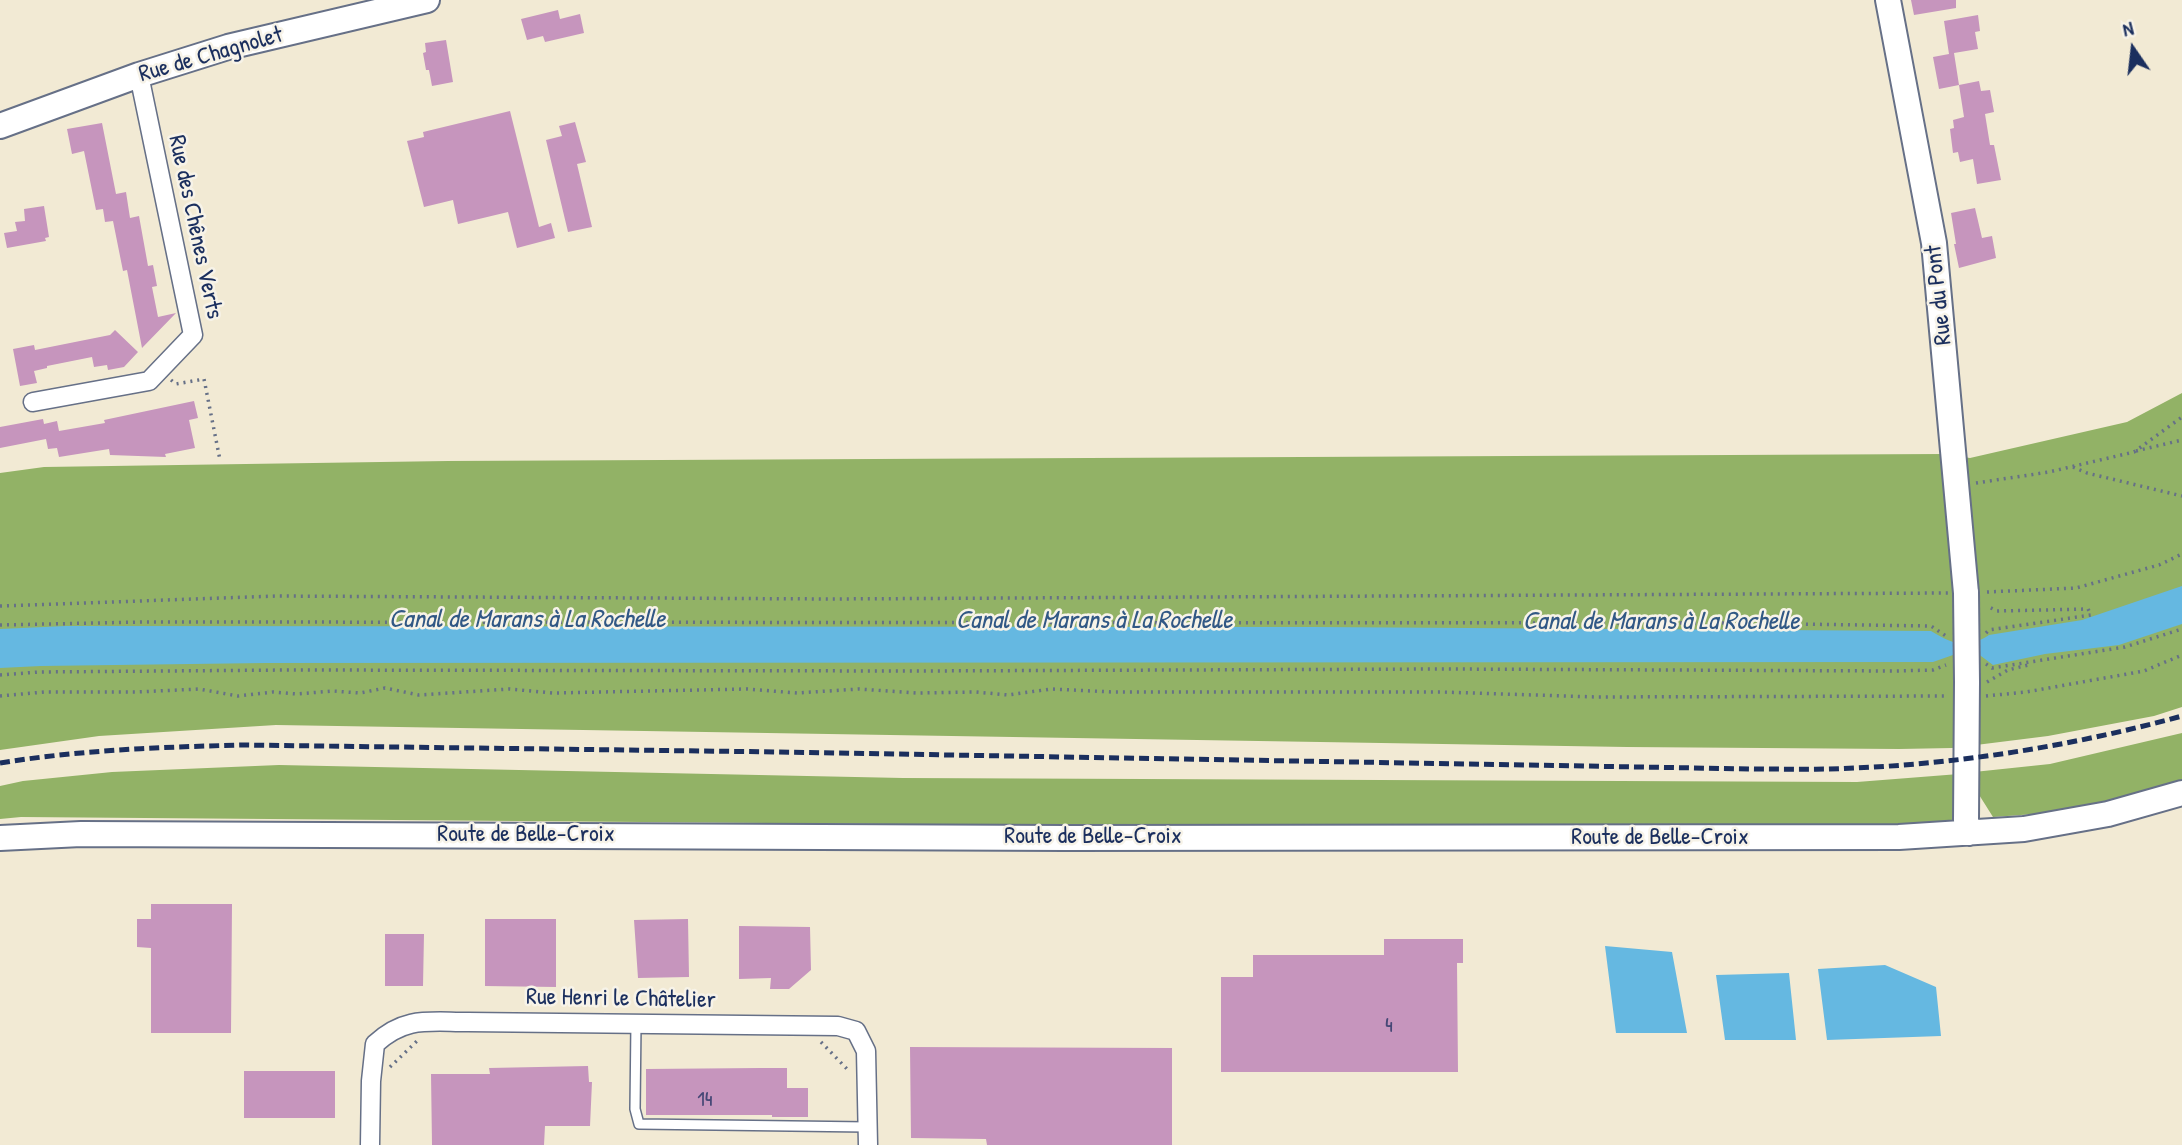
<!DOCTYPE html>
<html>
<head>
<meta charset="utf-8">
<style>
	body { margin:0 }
	#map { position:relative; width:2182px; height:1145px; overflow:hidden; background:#f2ead4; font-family:"Patrick Hand",sans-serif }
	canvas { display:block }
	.north { position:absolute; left:2098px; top:14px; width:70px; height:70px; -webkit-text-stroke:5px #f7f3e8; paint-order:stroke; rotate:346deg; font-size:19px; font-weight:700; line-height:28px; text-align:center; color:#1b2f5e }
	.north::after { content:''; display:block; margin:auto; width:24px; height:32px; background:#1b2f5e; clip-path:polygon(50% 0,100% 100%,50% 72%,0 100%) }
</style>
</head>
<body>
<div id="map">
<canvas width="2182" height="1145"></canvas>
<div class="north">N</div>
</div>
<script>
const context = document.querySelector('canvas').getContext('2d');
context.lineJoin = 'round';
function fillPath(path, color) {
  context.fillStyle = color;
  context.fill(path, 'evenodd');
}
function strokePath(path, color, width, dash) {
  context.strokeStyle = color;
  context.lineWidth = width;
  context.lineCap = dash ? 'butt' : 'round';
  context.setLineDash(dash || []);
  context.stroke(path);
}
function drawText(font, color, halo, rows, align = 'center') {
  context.font = font + ' "Patrick Hand",sans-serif';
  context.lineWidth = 5;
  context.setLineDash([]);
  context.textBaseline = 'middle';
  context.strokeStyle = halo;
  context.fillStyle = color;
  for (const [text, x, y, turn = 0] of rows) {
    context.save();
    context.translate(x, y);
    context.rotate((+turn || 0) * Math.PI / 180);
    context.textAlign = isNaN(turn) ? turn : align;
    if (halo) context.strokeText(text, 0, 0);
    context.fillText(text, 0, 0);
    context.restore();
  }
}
fillPath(new Path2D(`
	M2182,393V707L2154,716L2048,736L1952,748L1899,749L1627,747L276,725L99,736L0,750V473L44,467L448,461L1944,454L1970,458L2127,422Z
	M2182,733V781L2063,812L1993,817L1976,790L1974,772L2050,764Z
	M279,765L903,778L1857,782L1959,774L1958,821L1930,827L1761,831L21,817L0,819V786L23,781L112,772Z`), '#92b266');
fillPath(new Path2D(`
	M2182,586V624L2119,645L2045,654L1993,665L1977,653L1953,655L1933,662L266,663L41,666L0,668V629L66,626L1314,627L1931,631C1953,644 1966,650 1989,635L2082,620Z
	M1605,946L1672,952L1687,1033H1616Z
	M1885,965L1936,987L1941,1036L1827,1040L1818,969Z
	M1789,973L1796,1040H1725L1716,975Z`), '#65b8e1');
fillPath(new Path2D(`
	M1911,0H1956V8L1914,15Z
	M558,10L560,19L580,14L584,33L545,42L543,36L527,40L521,19Z
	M1978,15L1980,31L1975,32L1978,49L1954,53L1959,85L1939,89L1933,57L1949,54L1944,21Z
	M446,40L453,82L432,86L429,70H426L423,53L426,52L425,43Z
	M1979,81L1981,91L1990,90L1994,112L1985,114L1990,145H1994L2001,180L1977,184L1973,159L1960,162L1958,152L1953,153L1950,129L1954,128L1953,120L1964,117L1959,85Z
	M510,111L539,227L551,223L555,238L517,248L508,212L458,224L453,200L424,207L407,141L424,137L423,132Z
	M575,122L586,162L577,164L592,227L568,232L546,140L562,136L559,126Z
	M102,123L116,194L126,192L130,218L139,216L148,266L153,265L157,286L152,287L158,317L176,313L142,348L127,270L123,271L113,221L105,222L103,209L96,210L84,151L72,154L67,129Z
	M44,206L49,237L45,238L46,241L7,248L4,233L17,231L15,222L25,221L24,209Z
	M1975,208L1982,238L1992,236L1996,258L1959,268L1954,244H1956L1951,213Z
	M115,330L138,352L124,367L108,370L107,365L94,367L92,357L47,366V368L34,371L37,383L20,386L13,349L34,345L35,350L110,335Z
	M194,401L198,418L189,420L195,448L165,454L166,457L110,455L109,449L59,457L57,448L48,449L46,439L0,448V427L43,419L44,424L57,421L59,431L105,423L104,420Z
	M151,904H232L231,1033H151V948L137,947V919H151Z
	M485,919H556V987L485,986Z
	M688,919L689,977L638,978L634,920Z
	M739,926L810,927L811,970L789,989H770L771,978L739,979Z
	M385,934H424L423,986H385Z
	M1384,939H1463V963H1457L1458,1072H1221V977H1253V955H1384Z
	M910,1047L1172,1048V1145H987L986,1139L911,1138Z
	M588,1066L589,1082H592L590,1126H545L544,1145H432L431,1074H490L489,1068Z
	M760,1068H787V1088H808V1117H772V1115H646V1069Z
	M244,1071H335V1118H244Z`), '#c695bd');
const lane = new Path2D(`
	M636,1023L635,1109L639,1124L867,1127`);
const street = new Path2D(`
	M33,402L149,381L193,335L139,75
	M370,1145L371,1081L375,1044C405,1016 429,1022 468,1022L838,1026L856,1031L866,1051L868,1145`);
const secondary = new Path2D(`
	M1888,0L1934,243L1966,593
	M0,126L139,75L228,47L427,0
	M1967,682L1966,820L1969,833
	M0,838L81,834L1066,838L1899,837L2024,829L2108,814L2182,793`);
strokePath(lane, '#667087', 12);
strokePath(street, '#667087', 21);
strokePath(secondary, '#667087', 28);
strokePath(new Path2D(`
	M171,380L176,384L204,379L220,460
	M2136,451L2182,440
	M2073,467L2087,473L2182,496
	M1976,483L2049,472L2134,452L2182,417
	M1987,592L2076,588L2159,565L2182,554
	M0,606L277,596L830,599L1948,593
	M0,625L142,622L1729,623L1931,626L1946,636
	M1986,633L1989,630L2091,615L2088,609L1997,611L1987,606
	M1986,664L1992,668L2125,647L2182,629
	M0,675L39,672L289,670L914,671L1444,669L1895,671L1933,670L1946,665
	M1987,682L2008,670L2028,665
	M0,696L44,692H137L199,689L238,696L273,692L297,694L333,691L360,693L385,688L419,695L509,689L553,693L747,689L797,693L859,689L916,693L976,692L1008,695L1051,689L1113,692H1441L1597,697L1947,696
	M1986,696L2026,692L2144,671L2182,655
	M821,1042L848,1070V1073
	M390,1067L417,1041`), '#667087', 3.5, [2, 5]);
strokePath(lane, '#fff', 9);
strokePath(street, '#fff', 18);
strokePath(secondary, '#fff', 24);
strokePath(new Path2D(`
	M0,763C80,750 162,747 243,745L779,752L1754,769C1788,769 1822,770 1856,768C1966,763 2076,745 2182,716`), '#1b2f5e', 5, [10, 5]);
const secondaryBridge = new Path2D(`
	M1966,593L1967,682`);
strokePath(secondaryBridge, '#667087', 28, []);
strokePath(secondaryBridge, '#fff', 24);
drawText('21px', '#464876', null, [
	["4",1389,1026],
	["14",705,1100]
]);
drawText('24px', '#1b2f5e', '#f7f3e8', [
	["Rue de Chagnolet",211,55,-16],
	["Rue des Chênes Verts",195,227,78],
	["Rue du Pont",1939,295,-96],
	["Route de Belle-Croix",526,835],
	["Route de Belle-Croix",1093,837],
	["Route de Belle-Croix",1660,838],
	["Rue Henri le Châtelier",621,999,1]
]);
drawText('italic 26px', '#315885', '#f7f3e8', [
	["Canal de Marans à La Rochelle",527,620],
	["Canal de Marans à La Rochelle",1094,621],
	["Canal de Marans à La Rochelle",1661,622]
]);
</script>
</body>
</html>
